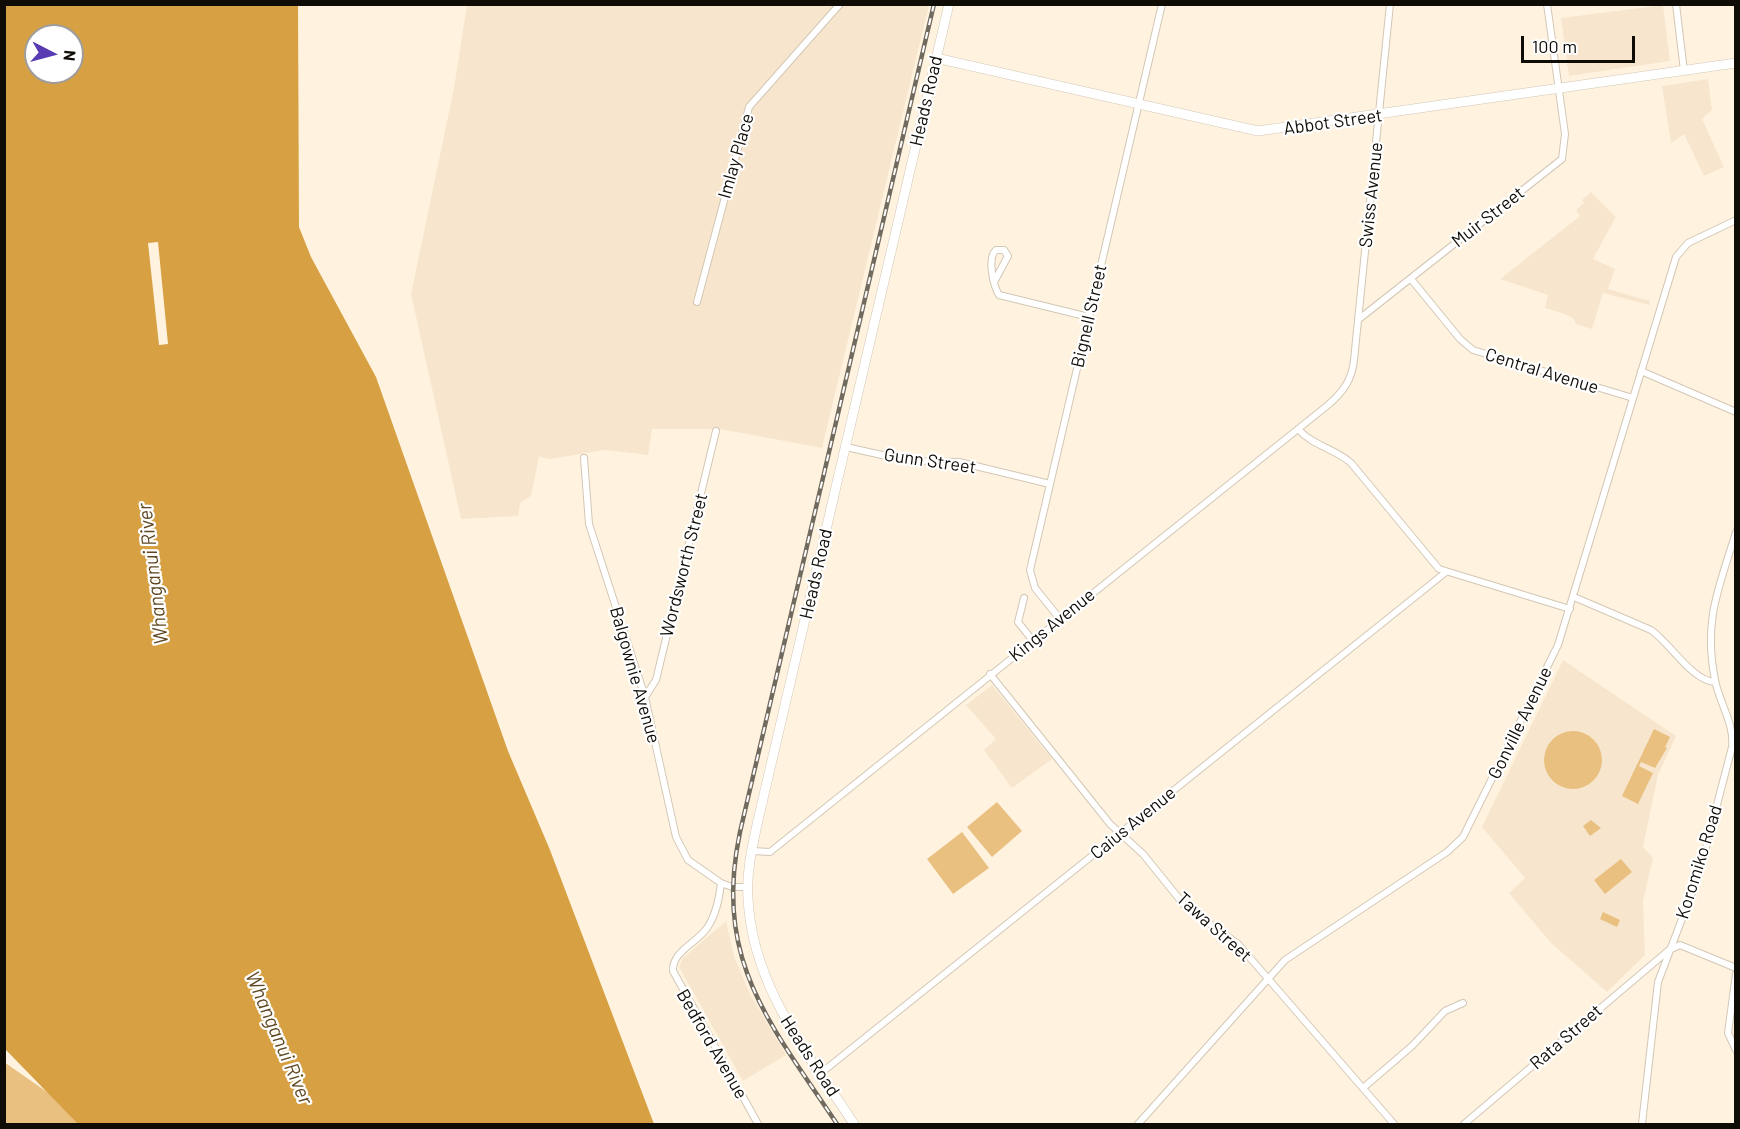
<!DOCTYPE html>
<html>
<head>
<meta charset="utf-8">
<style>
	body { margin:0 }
	#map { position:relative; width:1740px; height:1129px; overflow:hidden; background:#fff3e0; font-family:Barlow,sans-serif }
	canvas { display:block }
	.frame { position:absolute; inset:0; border:6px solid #0f0b05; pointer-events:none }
	.north { position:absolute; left:24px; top:24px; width:60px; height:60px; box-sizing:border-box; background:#fff; border:2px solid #9f9d9b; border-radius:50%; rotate:96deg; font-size:16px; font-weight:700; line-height:24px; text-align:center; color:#0f0b05 }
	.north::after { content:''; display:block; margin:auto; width:21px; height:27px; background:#583ab2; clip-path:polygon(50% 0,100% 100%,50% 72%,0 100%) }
	.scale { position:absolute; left:1521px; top:36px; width:114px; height:27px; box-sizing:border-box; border:3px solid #0f0b05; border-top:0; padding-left:8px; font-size:18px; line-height:21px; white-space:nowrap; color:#0f0b05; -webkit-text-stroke:4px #fff; paint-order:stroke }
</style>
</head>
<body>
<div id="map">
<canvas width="1740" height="1129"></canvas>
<div class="frame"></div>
<div class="north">N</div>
<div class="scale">100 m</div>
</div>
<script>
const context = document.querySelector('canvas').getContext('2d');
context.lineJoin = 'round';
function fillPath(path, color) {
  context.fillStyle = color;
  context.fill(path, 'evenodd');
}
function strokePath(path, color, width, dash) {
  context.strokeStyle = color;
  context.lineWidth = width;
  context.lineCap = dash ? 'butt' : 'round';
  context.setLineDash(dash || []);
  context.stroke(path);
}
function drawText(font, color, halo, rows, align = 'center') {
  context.font = font + ' Barlow,sans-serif';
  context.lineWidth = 4.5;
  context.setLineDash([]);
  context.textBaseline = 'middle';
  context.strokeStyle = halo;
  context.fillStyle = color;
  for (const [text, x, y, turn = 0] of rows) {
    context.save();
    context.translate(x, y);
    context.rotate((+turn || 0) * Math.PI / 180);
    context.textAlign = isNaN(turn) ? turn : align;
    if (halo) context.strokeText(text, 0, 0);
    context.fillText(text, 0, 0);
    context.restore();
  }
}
fillPath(new Path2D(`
	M467,5H929L822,448L720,429H652L648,455L605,450L550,459L539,457L531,496L520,503L518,516L461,519L411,294L454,88Z
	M1663,5L1670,61L1569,76L1561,18Z
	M1708,79L1712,110L1702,119L1724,167L1704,176L1684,134L1671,143L1662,86Z
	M1591,192L1616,217L1593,259L1615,269L1608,289L1650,301L1649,305L1603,293L1592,329L1576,324L1573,318L1562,313L1545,308L1548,295L1500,279L1580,216L1576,210L1584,203L1582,200Z
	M1563,660L1676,736L1658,775L1643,847L1653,858L1643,901L1645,955L1607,992L1551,943L1509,893L1525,878L1482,827Z
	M992,685L1052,759L1012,788L984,750L996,739L966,705Z
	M726,921L734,956L750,994L786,1055L743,1081L679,967L683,958Z`), '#f7e6cd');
fillPath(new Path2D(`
	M1654,729L1670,737L1665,747L1667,748L1655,768L1641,762L1639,766L1653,773L1638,804L1622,796Z
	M1544 760a29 29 0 1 1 58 0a29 29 0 1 1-58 0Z
	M997,802L1022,831L992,857L967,827Z
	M1591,820L1601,828L1590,836L1583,826Z
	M962,832L989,868L953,894L927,859Z
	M1621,859L1632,872L1605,894L1594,880Z
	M1603,912L1620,920L1617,927L1600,919Z
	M4,1062L83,1117L91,1124H5Z`), '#e9c080');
fillPath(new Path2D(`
	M5,5H298L299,227L311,257L376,377L508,751L550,850L654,1124H78L5,1049ZM36,36H72V72H36Z`), '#d7a143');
fillPath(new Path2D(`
	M158,242L168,344L159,345L148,243Z`), '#fff3e0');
const street = new Path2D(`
	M1676,4L1684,71
	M1411,279L1460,339L1473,350L1633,398
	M994,282L1008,256L1004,250H996C987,258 993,285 999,295L1089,317
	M697,302L749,107L840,4
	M1359,319L1562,159L1565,134L1547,4
	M1641,371L1736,412
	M1298,429C1313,446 1334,448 1351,463L1439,569L1570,609
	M846,447L909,461L959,462L1050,484
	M584,458L589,524L645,697L676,837L688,860L721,883L732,887H748
	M1574,597L1651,630C1670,643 1692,681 1715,682
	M1024,598L1018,622L1033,641
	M1060,619L1035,588L1030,570L1162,4
	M990,674L1110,824L1143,854L1185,906L1238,944L1394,1124
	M645,697L656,680L716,431
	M752,851L770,852L1328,405C1343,392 1352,380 1354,360L1390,4
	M721,883C719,900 716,915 707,928C697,943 672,951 673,971L758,1124
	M1736,974L1728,1033L1736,1050
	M821,1073L1446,572
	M1363,1088L1412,1046L1445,1011L1463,1003
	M1138,1124L1285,960L1447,852L1463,837L1558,645L1676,257L1688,243L1736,220
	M1464,1124L1669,950L1680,945L1736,968
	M1642,1124L1658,982L1699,874L1732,747C1735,725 1719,702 1715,680C1703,620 1719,588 1736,532`);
const secondary = new Path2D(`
	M936,58L1258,131L1736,63
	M854,1124C808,1054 752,986 748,898C746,871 753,843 759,816L949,4`);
strokePath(street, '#d3c7b5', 8);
strokePath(secondary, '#d3c7b5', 10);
strokePath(street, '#fff', 6);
strokePath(secondary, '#fff', 9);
const rail = new Path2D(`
	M837,1124C770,1023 713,961 740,832L934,4`);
strokePath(rail, '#716a5f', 4.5);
strokePath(rail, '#fff', 2, [7]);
drawText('18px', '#0f0b05', '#fff', [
	["Heads Road",926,101,-77],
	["Abbot Street",1333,122,-8],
	["Imlay Place",736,156,-74],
	["Swiss Avenue",1371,195,-84],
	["Muir Street",1488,217,-38],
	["Bignell Street",1089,316,-77],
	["Central Avenue",1542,371,17],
	["Gunn Street",930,461,8],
	["Wordsworth Street",684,565,-76],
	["Heads Road",816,574,-77],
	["Kings Avenue",1052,625,-39],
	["Balgownie Avenue",635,675,74],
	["Gonville Avenue",1520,723,-64],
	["Caius Avenue",1133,823,-39],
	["Koromiko Road",1699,862,-73],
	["Tawa Street",1214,927,42],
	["Rata Street",1566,1037,-41],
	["Bedford Avenue",712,1044,60],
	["Heads Road",810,1056,57]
]);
drawText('italic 20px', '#5e4721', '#fff', [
	["Whanganui River",153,574,-97],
	["Whanganui River",279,1038,67]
]);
</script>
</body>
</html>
